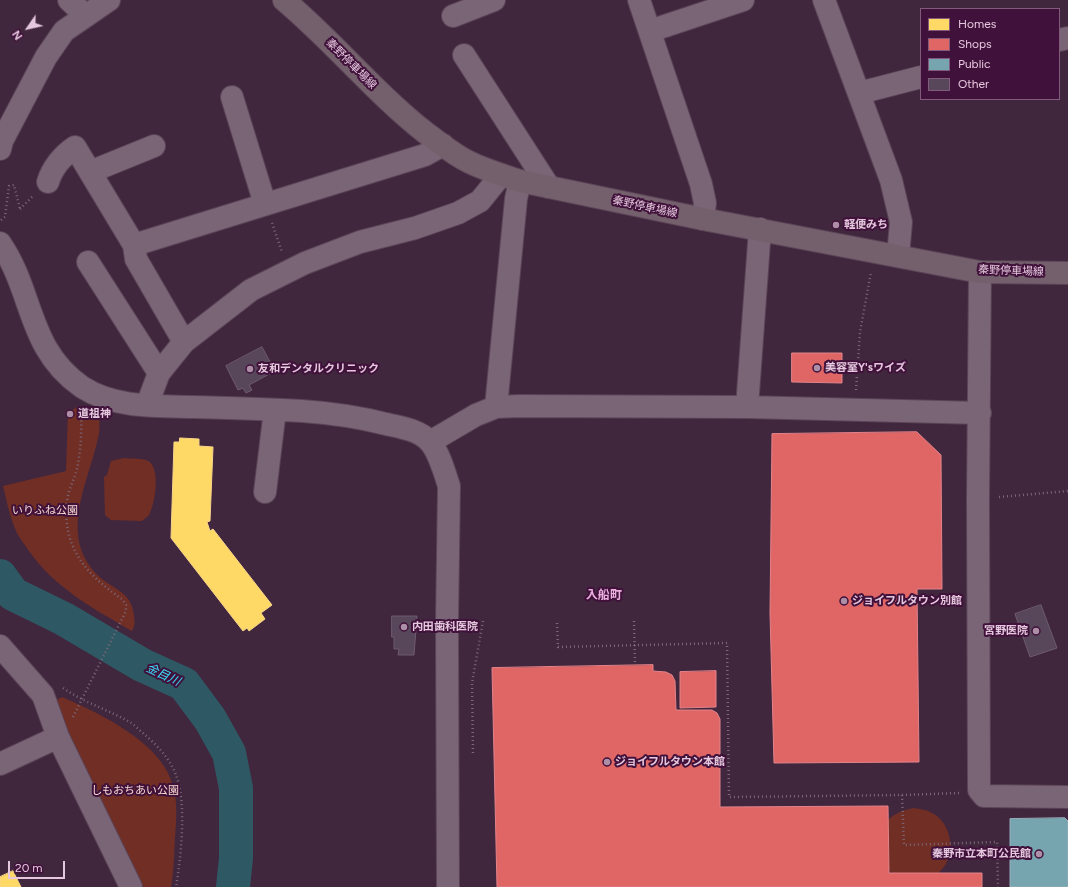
<!DOCTYPE html>
<html>
<head>
<meta charset="utf-8">
<style>
	body { margin:0 }
	#map { position:relative; width:1068px; height:887px; overflow:hidden; background:#41273d; font-family:Figtree,sans-serif }
	canvas { display:block }
	.legend { position:absolute; left:920px; top:8px; width:140px; height:92px; box-sizing:border-box; background:#40113a; border:1px solid #825a7c; margin:0; padding:5px 7px; list-style:none; font-size:12px; color:#e5c7de }
	.legend li { display:flex; align-items:center; gap:8px; height:20px }
	.legend b { width:20px; border:1px solid #825a7c }
	.north { position:absolute; left:8px; top:8px; width:40px; height:40px; -webkit-text-stroke:3px #40113a; paint-order:stroke; rotate:236deg; font-size:11px; font-weight:700; line-height:16px; text-align:center; color:#e5c7de }
	.north::after { content:''; display:block; margin:auto; width:14px; height:18px; background:#e5c7de; clip-path:polygon(50% 0,100% 100%,50% 72%,0 100%) }
	.scale { position:absolute; left:8px; top:861px; width:57px; height:18px; box-sizing:border-box; border:2px solid #e5c7de; border-top:0; padding-left:5px; font-size:12px; line-height:14px; white-space:nowrap; color:#e5c7de; -webkit-text-stroke:3px #40113a; paint-order:stroke }
</style>
</head>
<body>
<div id="map">
<canvas width="1068" height="887"></canvas>
<ul class="legend">
<li><b style="height:11px;background:#ffd966"></b>Homes</li>
<li><b style="height:11px;background:#e06666"></b>Shops</li>
<li><b style="height:11px;background:#76a5af"></b>Public</li>
<li><b style="height:11px;background:#58465a"></b>Other</li>
</ul>
<div class="north">N</div>
<div class="scale">20 m</div>
</div>
<script>
const context = document.querySelector('canvas').getContext('2d');
context.lineJoin = 'round';
function fillPath(path, color) {
  context.fillStyle = color;
  context.fill(path, 'evenodd');
}
function strokePath(path, color, width, dash) {
  context.strokeStyle = color;
  context.lineWidth = width;
  context.lineCap = dash ? 'butt' : 'round';
  context.setLineDash(dash || []);
  context.stroke(path);
}
function drawText(font, color, halo, rows, align = 'center') {
  context.font = font + ' Figtree,"Noto Sans JP",sans-serif';
  context.lineWidth = 4;
  context.setLineDash([]);
  context.textBaseline = 'middle';
  context.strokeStyle = halo;
  context.fillStyle = color;
  for (const [text, x, y, turn = 0] of rows) {
    context.save();
    context.translate(x, y);
    context.rotate((+turn || 0) * Math.PI / 180);
    context.textAlign = isNaN(turn) ? turn : align;
    if (halo) context.strokeText(text, 0, 0);
    context.fillText(text, 0, 0);
    context.restore();
  }
}
fillPath(new Path2D(`
	M87,406L99,412C99,419 100,427 99,433C92,472 68,513 82,552C86,562 94,573 102,579C118,591 132,594 134,616C135,622 135,625 132,631C94,609 55,588 29,551C25,545 20,539 17,533C10,518 7,502 3,486L66,471L68,413L77,407Z
	M124,458C131,459 140,458 146,460C162,465 155,504 149,515C147,517 144,519 142,521L111,520L105,515L104,477L107,475L111,461Z
	M62,697C99,713 163,743 173,786C178,803 176,821 175,838C174,854 174,871 171,887H140L51,703Z
	M913,808C921,809 927,810 934,814C955,827 957,865 933,876C928,878 919,877 914,877C899,876 898,878 886,868L884,824C893,814 900,811 913,808Z`), '#712e25');
const homes = new Path2D(`
	M180,438L199,439V446L213,447L210,521L207,522L210,531L213,529L272,605L261,613L265,619L249,631L247,628L243,631L171,538L174,442H179Z
	M13,871L21,887H0V877Z`);
fillPath(homes, '#ffd966');
strokePath(homes, '#f7d48a', 1);
const shops = new Path2D(`
	M792,353H842V383L792,382Z
	M917,432L941,455L942,589H917L919,762L774,763L770,613L772,434Z
	M653,665V671L666,672L672,675L675,681L676,710H712L717,713L720,719V807L888,806L889,873H982V887H497L492,668Z
	M716,671V707L680,708V672Z`);
fillPath(shops, '#e06666');
strokePath(shops, '#e2838a', 1);
const public = new Path2D(`
	M1065,818L1068,821V887H1010V819Z`);
fillPath(public, '#76a5af');
strokePath(public, '#97afbd', 1);
strokePath(new Path2D(`
	M0,576L13,594L64,619L142,665L184,684L210,719L229,753L236,788V858L233,887`), '#2e5863', 34);
const building = new Path2D(`
	M262,347L275,371L249,385L252,390L246,393L243,388L238,390L226,366Z
	M1041,605L1057,648L1030,657L1015,614Z
	M392,616H417L414,655H398L399,649H394V637H392Z`);
fillPath(building, '#58465a');
strokePath(building, '#6d5b6f', 1);
const minor = new Path2D(`
	M69,0L86,16
	M639,0L701,184L705,203L703,219
	M824,0L891,180L901,222L898,256
	M453,16L494,0
	M650,31L743,0
	M1059,40L1068,38
	M464,55L549,187
	M859,93L921,77
	M232,97L265,204
	M0,149L2,141L46,57L64,31L109,0
	M90,172L154,146
	M48,182C52,168 63,155 75,147L134,245L136,259L184,342
	M0,243C34,292 27,349 82,387C114,408 157,406 194,407C230,408 266,409 302,411C330,413 359,417 386,424C400,427 420,430 430,442C439,452 445,474 449,486L447,622L448,887
	M134,245L425,155L443,145
	M88,262L159,373
	M980,272L978,499L979,790L984,796L1068,797
	M147,405L159,373L184,342L251,290L305,263L360,242L415,228L458,213L480,201L501,175
	M496,407L516,199L520,181
	M747,407L760,229
	M430,442L476,415L496,407L519,406L747,407L980,413
	M265,492L275,410
	M0,646L43,695L58,737L131,887
	M0,764L58,737`);
const major = new Path2D(`
	M284,0C334,42 375,93 426,133C440,143 454,155 469,162C485,170 503,175 520,181L703,219L980,272L1068,273`);
strokePath(minor, '#5b4457', 24);
strokePath(major, '#5b4457', 24);
strokePath(new Path2D(`
	M20,209L33,196
	M1,220L5,217L9,186L14,185L20,209
	M272,223L282,252
	M856,390L860,332L871,272
	M999,497L1068,491
	M634,621L635,663
	M557,623L558,647L727,643L729,797L902,795L904,845L997,842L998,887
	M63,688C83,702 106,709 128,721C134,724 139,730 144,734C157,745 170,759 176,775C187,803 181,857 176,887
	M73,717L126,611V605L122,599C87,575 62,548 67,502C68,489 76,477 78,464C81,447 82,427 81,409
	M473,753L472,683L483,621
	M902,795L959,793`), '#7b6878', 2.5, [1, 3]);
strokePath(minor, '#7a6577', 22);
strokePath(major, '#74606c', 22);
for (const [x, y, r, color] of [
	[836,225,4,"#ac8fa6"],
	[817,368,4,"#ac8fa6"],
	[250,369,4,"#ac8fa6"],
	[70,414,4,"#ac8fa6"],
	[844,601,4,"#ac8fa6"],
	[404,627,4,"#ac8fa6"],
	[1036,631,4,"#ac8fa6"],
	[607,762,4,"#ac8fa6"],
	[1039,854,4,"#ac8fa6"]
]) {
  const dot = new Path2D();
  dot.arc(x, y, r, 0, 2 * Math.PI);
  context.fillStyle = color;
  context.fill(dot);
  strokePath(dot, '#40113a', 1.5);
}
drawText('11px', '#e5c7de', '#40113a', [
	["秦野停車場線",351,64,45],
	["秦野停車場線",645,207,12],
	["秦野停車場線",1011,271,2]
]);
drawText('bold 11px', '#e5c7de', '#40113a', [
	["軽便みち",844,225],
	["美容室Y'sワイズ",825,368],
	["友和デンタルクリニック",258,369],
	["道祖神",78,414],
	["ジョイフルタウン別館",852,601],
	["内田歯科医院",412,627],
	["宮野医院",1028,631,"right"],
	["ジョイフルタウン本館",615,762],
	["秦野市立本町公民館",1031,854,"right"]
], 'left');
drawText('11px', '#f6d9d2', '#40113a', [
	["いりふね公園",45,511],
	["しもおちあい公園",135,791]
]);
drawText('bold 12px', '#eaafdf', '#40113a', [
	["入船町",604,595]
]);
drawText('italic 12px', '#3bdefc', '#40113a', [
	["金目川",163,675,25]
]);
</script>
</body>
</html>
